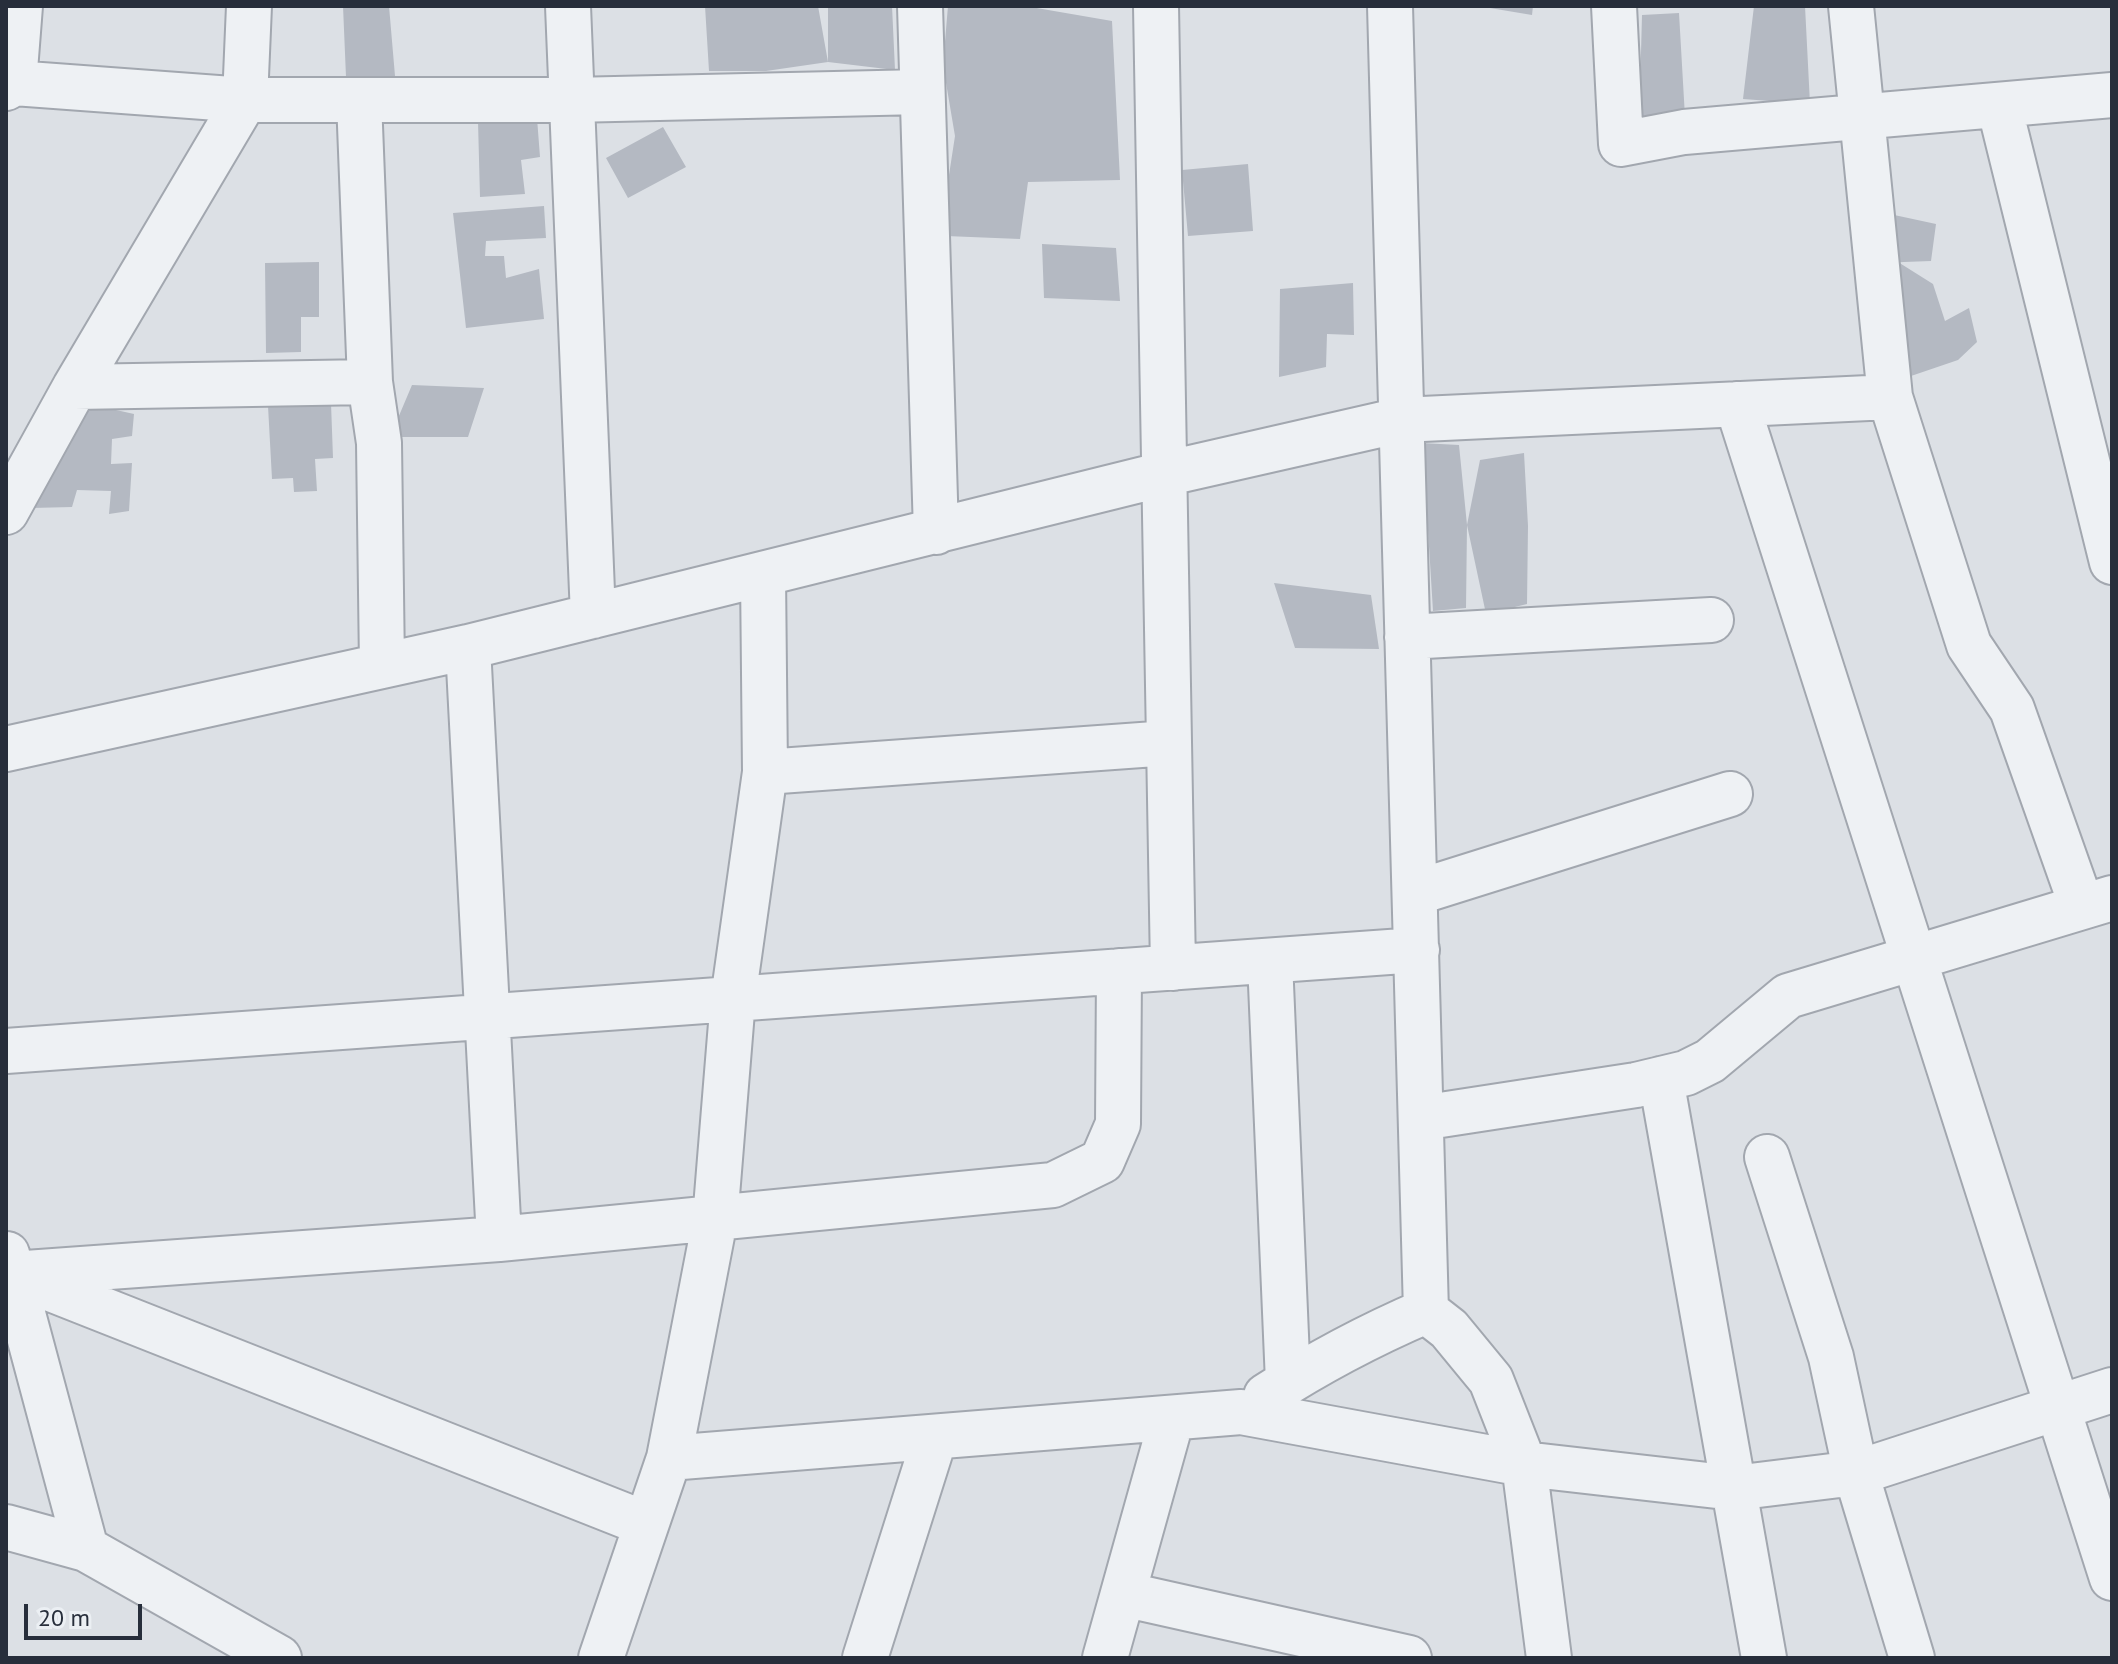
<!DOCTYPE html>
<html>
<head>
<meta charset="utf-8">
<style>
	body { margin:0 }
	#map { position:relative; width:2118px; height:1664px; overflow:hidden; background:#dce0e5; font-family:"PT Sans",sans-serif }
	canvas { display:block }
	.frame { position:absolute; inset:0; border:8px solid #272e3b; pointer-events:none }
	.scale { position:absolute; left:24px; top:1604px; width:118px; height:36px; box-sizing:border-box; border:4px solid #272e3b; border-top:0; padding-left:10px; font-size:24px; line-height:28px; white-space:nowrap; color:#272e3b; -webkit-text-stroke:6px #ebeff3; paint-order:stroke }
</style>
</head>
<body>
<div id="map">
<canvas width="2118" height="1664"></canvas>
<div class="frame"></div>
<div class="scale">20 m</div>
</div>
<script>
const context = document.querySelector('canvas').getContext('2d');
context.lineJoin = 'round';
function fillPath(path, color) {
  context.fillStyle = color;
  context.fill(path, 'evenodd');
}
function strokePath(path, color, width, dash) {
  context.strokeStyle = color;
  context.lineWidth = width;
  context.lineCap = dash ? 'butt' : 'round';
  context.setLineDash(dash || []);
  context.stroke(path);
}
fillPath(new Path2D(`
	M343,6H389L395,76L346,77Z
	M705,6H818L828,62V6H892L895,70L828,62L766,71H709Z
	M948,6H1025L1112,21L1120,180L1028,182L1020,239L946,236L947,188L955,136L943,65Z
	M1478,6H1533L1532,15Z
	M1754,6H1805L1810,104L1743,99Z
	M1679,13L1685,117L1639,128L1642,15Z
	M537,118L540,157L521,160L525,194L480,197L478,121Z
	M663,127L686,167L628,198L606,158Z
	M1248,164L1253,231L1188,236L1182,170Z
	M544,206L546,238L486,241L485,256H504L506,278L539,269L544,319L466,328L453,213Z
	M1871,210L1936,224L1931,261L1877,263Z
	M1042,244L1116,248L1120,301L1044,298Z
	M319,262V317H301V352L266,353L265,263Z
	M1898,262L1933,284L1945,321L1969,308L1977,342L1958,360L1911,376Z
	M1353,283L1354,335L1327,334L1326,367L1279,377L1280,289Z
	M412,385L484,388L468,437H390Z
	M331,403L333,458L315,459L317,491L294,492L293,478L272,479L268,406Z
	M89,404L134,414L132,436L112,439L111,464L132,463L129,511L109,514L111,491L77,490L72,507L31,508Z
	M1402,442L1459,445L1467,525L1466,608L1433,611L1428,530Z
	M1524,453L1528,526L1527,604L1486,614L1467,525L1480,460Z
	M1274,583L1371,595L1379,649L1295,648Z`), '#b4b9c2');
const minor = new Path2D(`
	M568,6L593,616
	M920,6L936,532
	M1156,6L1173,968
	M1390,6L1426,1311
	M1614,6L1621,144L1684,132L2112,95
	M1851,6L1890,397L1969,645L2012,709L2082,907
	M14,83L20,6
	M6,88L14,83L245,100H571L922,92
	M359,100L370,382L379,443L382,666
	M1999,105L2112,562
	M75,387L370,382
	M1737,404L2112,1578
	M6,512L75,387L245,100L249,6
	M1407,637L1711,620
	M468,647L499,1239
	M6,749L468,647L1164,474L1401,420L1890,397
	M765,772L1169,743
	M1415,893L1730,794
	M1270,961L1288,1382
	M6,1051L1417,950
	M1661,1079L1764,1658
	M1421,1118L1636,1085L1686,1073L1710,1061L1788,996L2112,898
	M1767,1157L1831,1357L1856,1473L1912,1658
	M7,1254L86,1549
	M12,1274L499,1239L1053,1185L1102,1161L1118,1124L1119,971
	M23,1278L646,1524
	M1426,1311L1449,1329L1491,1380L1524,1464L1549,1658
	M1266,1396C1317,1363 1370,1335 1426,1311
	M669,1458L1241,1412L1524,1464L1734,1488L1856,1473L2112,1390
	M6,1527L86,1549L279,1658
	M1123,1594L1409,1658
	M601,1658L669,1458L715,1220L733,999L765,772L763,574
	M865,1658L935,1437
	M1105,1658L1172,1418`);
strokePath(minor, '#a2a7af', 48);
strokePath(minor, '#eef1f4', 44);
</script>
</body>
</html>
